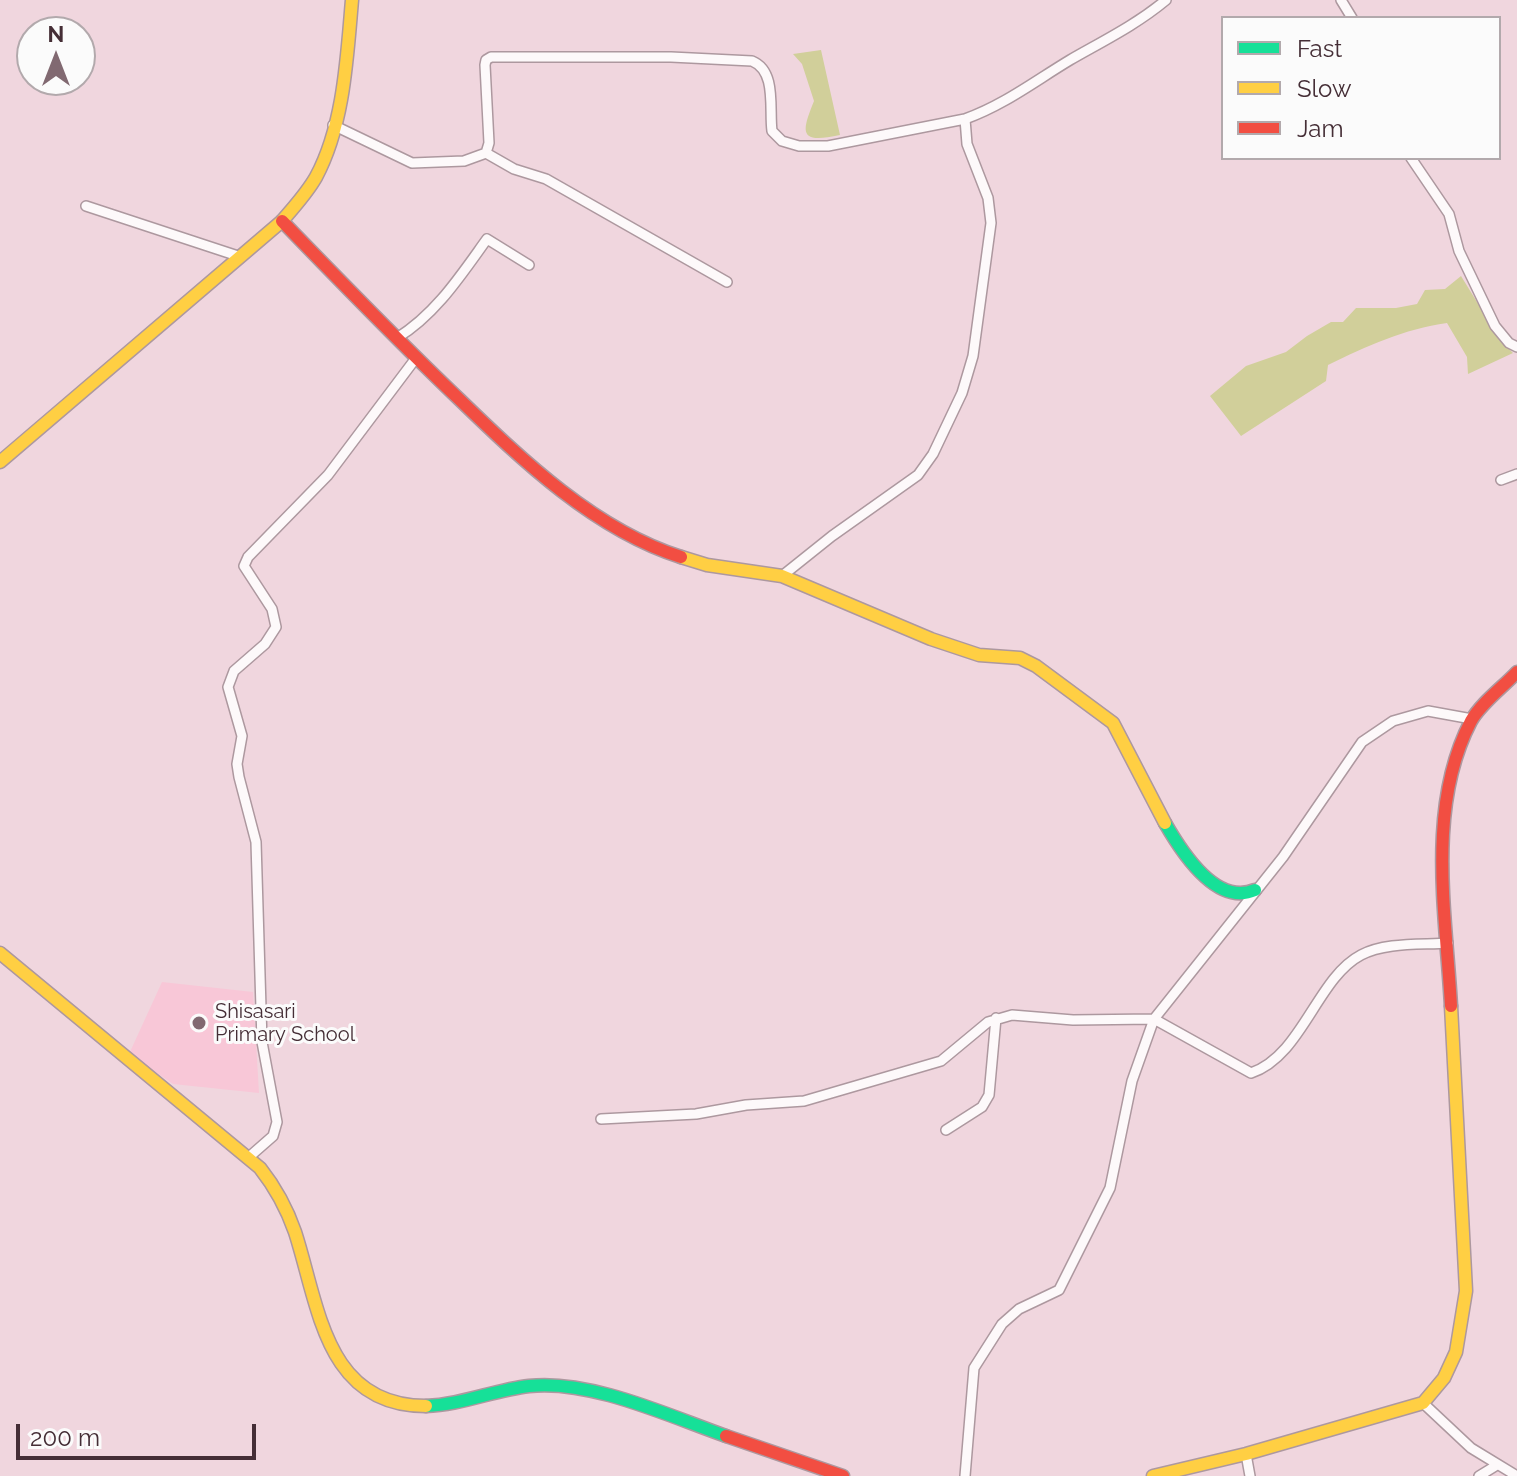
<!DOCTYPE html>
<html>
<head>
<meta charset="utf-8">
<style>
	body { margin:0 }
	#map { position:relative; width:1517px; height:1476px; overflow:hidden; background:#f0d6de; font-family:Raleway,sans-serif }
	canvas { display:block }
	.legend { position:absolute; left:1221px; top:16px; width:280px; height:144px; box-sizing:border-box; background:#fbfbfb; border:2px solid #b2a9ac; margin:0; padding:10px 14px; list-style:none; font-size:24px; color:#452e36 }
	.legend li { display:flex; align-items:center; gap:16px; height:40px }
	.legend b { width:40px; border:2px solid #b2a9ac }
	.north { position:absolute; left:16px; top:16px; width:80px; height:80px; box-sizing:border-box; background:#fbfbfb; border:2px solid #b2a9ac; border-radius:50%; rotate:0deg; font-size:22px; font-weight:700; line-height:32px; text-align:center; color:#452e36 }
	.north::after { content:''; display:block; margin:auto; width:28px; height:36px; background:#816971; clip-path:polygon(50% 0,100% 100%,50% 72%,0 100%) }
	.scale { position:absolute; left:16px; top:1424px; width:240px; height:36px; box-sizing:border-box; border:4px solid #452e36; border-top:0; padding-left:10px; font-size:24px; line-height:28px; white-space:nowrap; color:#452e36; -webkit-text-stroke:6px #fbfbfb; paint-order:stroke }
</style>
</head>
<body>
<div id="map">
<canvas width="1517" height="1476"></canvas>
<ul class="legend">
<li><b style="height:10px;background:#16e098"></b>Fast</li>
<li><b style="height:10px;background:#ffcf43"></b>Slow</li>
<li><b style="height:10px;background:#f24e42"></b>Jam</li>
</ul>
<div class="north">N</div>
<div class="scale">200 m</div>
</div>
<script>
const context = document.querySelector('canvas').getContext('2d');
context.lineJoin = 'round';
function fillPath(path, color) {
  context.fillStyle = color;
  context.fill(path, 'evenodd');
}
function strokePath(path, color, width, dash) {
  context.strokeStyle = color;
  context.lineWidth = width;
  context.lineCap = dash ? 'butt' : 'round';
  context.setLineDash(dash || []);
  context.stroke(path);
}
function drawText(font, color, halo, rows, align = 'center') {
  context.font = font + ' Raleway,sans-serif';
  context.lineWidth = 6;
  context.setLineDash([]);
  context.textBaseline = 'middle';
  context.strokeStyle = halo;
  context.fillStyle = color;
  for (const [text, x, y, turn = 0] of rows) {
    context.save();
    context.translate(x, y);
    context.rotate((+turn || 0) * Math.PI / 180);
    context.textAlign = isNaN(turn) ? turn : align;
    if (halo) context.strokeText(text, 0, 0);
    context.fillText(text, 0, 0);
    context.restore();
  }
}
fillPath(new Path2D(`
	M162,982L253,992L259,1093L173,1084L129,1054Z`), '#f8c7d7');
fillPath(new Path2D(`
	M821,50L840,135C799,144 801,133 814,101L802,64L793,54Z
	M1461,276L1501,341L1513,353L1468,374L1467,357L1447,323C1404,329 1367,346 1328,365L1326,381L1241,436L1210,396L1246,366L1286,352L1307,336L1331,322H1343L1356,308H1396L1417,304L1425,290L1445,289Z`), '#d1cf9a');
const street = new Path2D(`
	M1341,0L1352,18
	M333,125L412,163L464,161L486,153L489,143L485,65L486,60L491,57H671L752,61C777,71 769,109 772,131L782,141L799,146H828L965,119C1004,105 1035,81 1070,60C1103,41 1136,25 1166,0
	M486,153L514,169L546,179L727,282
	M1411,158L1449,214L1459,251L1495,326L1509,343L1517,347
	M86,206L241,257
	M397,338C436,314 461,275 487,239L529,265
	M1501,480L1517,474
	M782,576L832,536L918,475L933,454L962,393L973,356L991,223L988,198L967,144L965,119
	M601,1119L696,1114L746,1105L804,1101L941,1061L988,1022L1012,1015L1073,1020L1154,1019L1251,1073C1302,1056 1317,978 1361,955C1385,942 1421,945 1448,943
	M946,1130L982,1107L989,1095L996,1018
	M249,1157L273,1136L277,1122L262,1042L256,842L239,777L237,764L242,736L228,687L234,671L265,644L276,627L272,609L244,566L248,557L328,475L416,358
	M1423,1403L1471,1448L1517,1476
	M1246,1454L1250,1476
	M965,1476L974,1368L1002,1324L1019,1309L1059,1290L1110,1188L1132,1081L1154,1019L1283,857L1362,742L1393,721L1428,711L1472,719
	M1479,1476L1497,1465`);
const fast = new Path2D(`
	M1165,823C1181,851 1216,907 1255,890
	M426,1406C461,1405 494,1390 529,1386C590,1379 669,1416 726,1436`);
const slow = new Path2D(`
	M0,462L282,221C294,207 307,193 316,177C344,125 347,57 352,0
	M681,557L707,565L782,576L931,639L979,655L1020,658L1036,666L1113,723L1165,823
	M0,953L260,1168C275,1187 287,1209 295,1232C319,1306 325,1406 426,1406
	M1153,1476L1246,1454L1423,1403L1444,1378L1456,1352L1466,1291L1451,1006`);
const jam = new Path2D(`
	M282,221C340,281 398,341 459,399C522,460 595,530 681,557
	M1451,1006C1446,914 1426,807 1471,721C1481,703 1503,687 1517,672
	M726,1436L843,1476`);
strokePath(street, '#ad989f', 12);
strokePath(fast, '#ad989f', 15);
strokePath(slow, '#ad989f', 15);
strokePath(jam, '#ad989f', 15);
strokePath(street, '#fdf9fa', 9);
strokePath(fast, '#16e098', 12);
strokePath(slow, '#ffcf43', 12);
strokePath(jam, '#f24e42', 12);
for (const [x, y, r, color] of [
	[199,1023,8,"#816971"]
]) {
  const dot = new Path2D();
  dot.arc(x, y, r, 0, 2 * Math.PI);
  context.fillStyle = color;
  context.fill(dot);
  strokePath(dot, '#fbfbfb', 3);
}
drawText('20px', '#452e36', '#fbfbfb', [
	["Shisasari",215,1012],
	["Primary School",215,1035]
], 'left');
</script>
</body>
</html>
